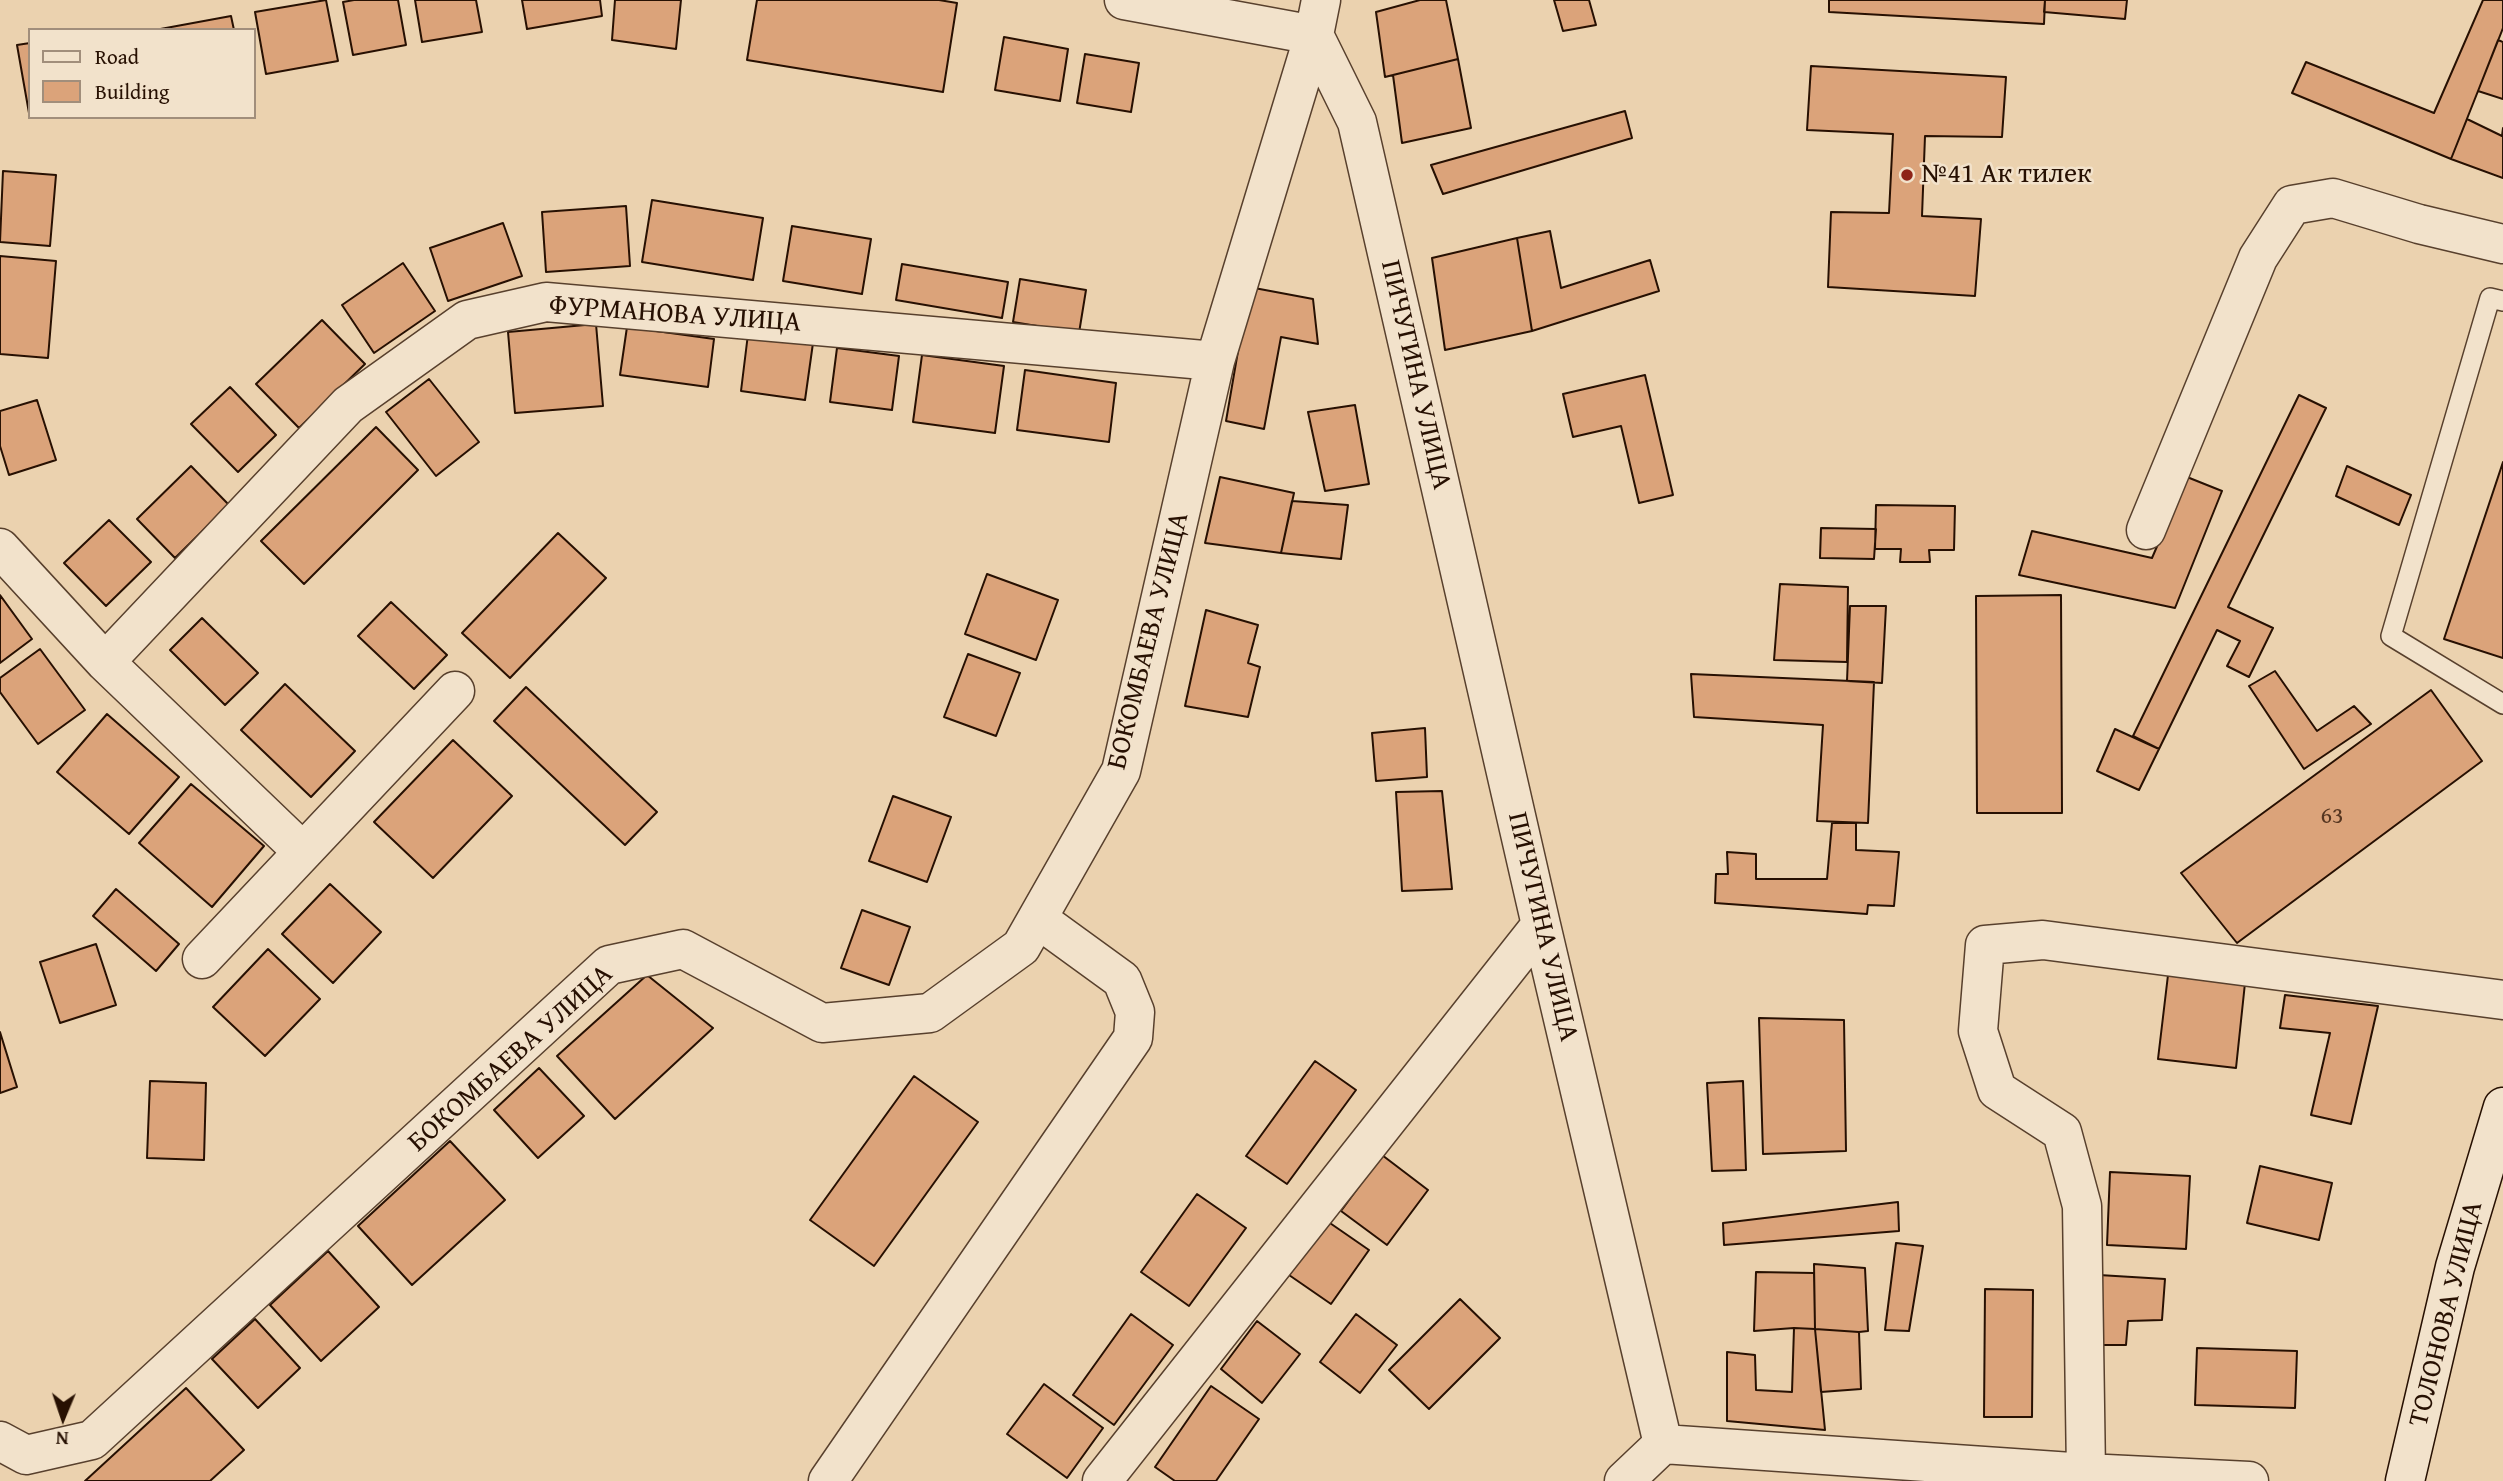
<!DOCTYPE html>
<html>
<head>
<meta charset="utf-8">
<style>
	body { margin:0 }
	#map { position:relative; width:2503px; height:1481px; overflow:hidden; background:#ebd2af; font-family:"Gentium Book Plus",serif }
	canvas { display:block }
	.legend { position:absolute; left:28px; top:28px; width:228px; height:91px; box-sizing:border-box; background:#f2e2cb; border:2px solid #a18e7b; margin:0; padding:9px 12px; list-style:none; font-size:21px; color:#271002 }
	.legend li { display:flex; align-items:center; gap:14px; height:35px }
	.legend b { width:35px; border:2px solid #a18e7b }
	.north { position:absolute; left:28px; top:1383px; width:70px; height:70px; -webkit-text-stroke:5px #f2e2cb; paint-order:stroke; rotate:182deg; font-size:19px; font-weight:700; line-height:28px; text-align:center; color:#271002 }
	.north::after { content:''; display:block; margin:auto; width:24px; height:32px; background:#271002; clip-path:polygon(50% 0,100% 100%,50% 72%,0 100%) }
</style>
</head>
<body>
<div id="map">
<canvas width="2503" height="1481"></canvas>
<ul class="legend">
<li><b style="height:9px;background:#f2e2cb"></b>Road</li>
<li><b style="height:19px;background:#dba37a"></b>Building</li>
</ul>
<div class="north">N</div>
</div>
<script>
const context = document.querySelector('canvas').getContext('2d');
context.lineJoin = 'round';
function fillPath(path, color) {
  context.fillStyle = color;
  context.fill(path, 'evenodd');
}
function strokePath(path, color, width, dash) {
  context.strokeStyle = color;
  context.lineWidth = width;
  context.lineCap = dash ? 'butt' : 'round';
  context.setLineDash(dash || []);
  context.stroke(path);
}
function drawText(font, color, halo, rows, align = 'center') {
  context.font = font + ' "Gentium Book Plus",serif';
  context.lineWidth = 5;
  context.setLineDash([]);
  context.textBaseline = 'middle';
  context.strokeStyle = halo;
  context.fillStyle = color;
  for (const [text, x, y, turn = 0] of rows) {
    context.save();
    context.translate(x, y);
    context.rotate((+turn || 0) * Math.PI / 180);
    context.textAlign = isNaN(turn) ? turn : align;
    if (halo) context.strokeText(text, 0, 0);
    context.fillText(text, 0, 0);
    context.restore();
  }
}
const building = new Path2D(`
	M326,0L338,61L266,74L255,12Z
	M354,0H398L406,45L353,55L343,2Z
	M415,0H476L482,32L422,42Z
	M522,0H600L602,16L527,29Z
	M615,0H681L676,49L612,40Z
	M757,0H939L957,3L943,92L747,60Z
	M1420,0H1446L1458,59L1385,77L1376,12Z
	M1554,0H1589L1596,25L1563,31Z
	M1829,0H2045L2044,24L1829,12Z
	M2045,0H2127L2125,19L2044,12Z
	M2483,0H2503V28L2451,159L2292,93L2306,62L2434,113Z
	M231,16L234,30H155Z
	M1004,37L1068,49L1060,101L995,90Z
	M2498,40L2503,42V99L2478,91Z
	M30,43V113H29L17,45Z
	M1085,54L1139,63L1131,112L1077,103Z
	M1458,59L1471,128L1402,143L1393,75Z
	M1811,66L2006,77L2002,137L1925,136L1922,216L1981,219L1975,296L1828,287L1831,212L1889,213L1893,134L1807,130Z
	M1625,111L1632,138L1443,194L1431,165Z
	M2467,119L2502,136L2503,128V178L2451,159Z
	M3,171L56,175L50,246L0,242Z
	M652,200L763,218L753,280L642,262Z
	M626,206L630,266L546,272L542,212Z
	M503,223L522,276L448,301L430,248Z
	M792,226L871,239L862,294L783,281Z
	M1550,231L1561,288L1650,260L1659,291L1532,331L1517,238Z
	M1517,238L1532,331L1445,350L1432,258Z
	M0,256L56,261L48,358L0,354Z
	M403,263L435,311L374,353L342,305Z
	M902,264L1008,282L1002,318L896,300Z
	M1020,279L1086,290L1079,333L1013,322Z
	M1249,287L1313,299L1318,344L1281,337L1264,429L1226,421Z
	M322,320L365,364L299,428L256,384Z
	M596,324L603,406L515,413L508,332Z
	M627,327L714,339L708,387L620,375Z
	M748,334L813,343L805,400L741,391Z
	M837,348L899,356L892,410L830,402Z
	M922,355L1004,366L995,433L913,422Z
	M1025,370L1116,383L1109,442L1017,430Z
	M1645,375L1673,495L1639,503L1621,426L1573,437L1563,394Z
	M429,379L479,442L436,476L386,412Z
	M230,387L276,435L238,472L191,424Z
	M2299,395L2326,408L2228,607L2273,628L2249,677L2227,666L2240,641L2217,630L2159,749L2133,736Z
	M37,400L56,460L9,475L0,446V411Z
	M1355,405L1369,484L1325,491L1308,412Z
	M376,427L418,470L304,584L261,541Z
	M2503,462V658L2444,639Z
	M191,466L229,505L175,558L137,519Z
	M2347,466L2411,495L2399,525L2336,496Z
	M1220,477L1294,493L1281,553L1205,543Z
	M2187,477L2222,491L2175,608L2019,575L2032,531L2152,558Z
	M1292,501L1348,505L1341,559L1281,553Z
	M1876,505L1955,506L1954,550H1929L1930,562H1900L1901,549H1875Z
	M109,520L151,562L106,606L64,563Z
	M1821,528L1876,529L1874,559L1820,558Z
	M558,533L606,578L510,678L462,633Z
	M987,574L1058,600L1036,660L965,634Z
	M1780,584L1848,587L1847,662L1774,660Z
	M0,595L32,639L0,663Z
	M2061,595L2062,813H1977L1976,596Z
	M391,602L447,655L414,689L358,636Z
	M1850,606H1886L1882,683L1847,681Z
	M1206,610L1258,625L1248,663L1260,667L1248,717L1185,706Z
	M202,618L258,673L225,705L170,650Z
	M40,649L85,710L38,744L0,692V678Z
	M968,654L1020,673L996,736L944,717Z
	M2275,671L2317,731L2354,706L2371,724L2304,769L2249,686Z
	M1691,674L1874,682L1868,823L1817,821L1823,725L1694,717Z
	M285,684L355,751L311,797L241,730Z
	M526,687L657,812L625,845L494,721Z
	M2431,690L2482,761L2237,943L2181,873Z
	M107,714L179,777L129,834L57,772Z
	M1425,728L1427,777L1376,781L1372,733Z
	M2115,729L2159,749L2139,790L2097,771Z
	M453,740L512,796L433,878L374,822Z
	M191,784L264,846L212,907L139,843Z
	M1442,791L1452,889L1402,891L1396,792Z
	M893,796L951,817L927,882L869,861Z
	M1832,823H1856V850L1899,852L1894,906L1868,905L1867,914L1715,903L1716,874H1728L1727,852L1756,854V879H1827Z
	M330,884L381,932L333,983L282,934Z
	M116,889L179,944L156,971L93,916Z
	M862,910L910,927L889,985L841,968Z
	M96,944L116,1005L60,1023L40,962Z
	M268,949L320,999L265,1056L213,1007Z
	M647,975L713,1028L615,1119L557,1056Z
	M2168,975L2245,983L2236,1068L2158,1059Z
	M2285,995L2378,1006L2351,1124L2311,1115L2330,1033L2280,1028Z
	M1759,1018L1844,1020L1846,1151L1763,1154Z
	M0,1032L17,1087L0,1093Z
	M1315,1061L1356,1090L1287,1184L1246,1156Z
	M539,1068L584,1116L538,1158L494,1110Z
	M914,1076L978,1122L874,1266L810,1220Z
	M150,1081L206,1083L204,1160L147,1158Z
	M1743,1081L1746,1170L1712,1171L1707,1083Z
	M450,1141L505,1200L412,1285L358,1226Z
	M1382,1155L1428,1190L1387,1245L1341,1211Z
	M2260,1166L2332,1183L2319,1240L2247,1223Z
	M2110,1172L2190,1176L2186,1249L2107,1245Z
	M1197,1194L1246,1228L1189,1306L1141,1272Z
	M1898,1202L1899,1231L1724,1245L1723,1223Z
	M1327,1221L1369,1250L1331,1304L1289,1275Z
	M1896,1243L1923,1246L1909,1331L1885,1330Z
	M328,1251L379,1307L321,1361L270,1305Z
	M1814,1264L1865,1268L1868,1331L1859,1332L1815,1329Z
	M1756,1272L1814,1273L1815,1329L1794,1328L1754,1331Z
	M2099,1275L2165,1279L2162,1320L2128,1321L2126,1345H2095Z
	M1985,1289L2033,1290L2032,1417H1984Z
	M1460,1299L1500,1338L1429,1409L1389,1370Z
	M1131,1314L1173,1345L1114,1425L1073,1395Z
	M1356,1314L1397,1345L1360,1393L1320,1362Z
	M255,1319L300,1368L258,1408L212,1359Z
	M1257,1321L1300,1354L1262,1403L1221,1369Z
	M1794,1328L1815,1329L1825,1430L1727,1421V1352L1755,1355L1756,1390L1792,1392Z
	M1815,1329L1859,1332L1861,1389L1821,1392Z
	M2197,1348L2297,1351L2295,1408L2195,1405Z
	M1044,1384L1103,1428L1067,1478L1007,1434Z
	M1211,1386L1259,1419L1216,1481H1175L1155,1467Z
	M186,1388L244,1450L210,1481H85Z`);
fillPath(building, '#dba37a');
strokePath(building, '#271002', 2);
const service = new Path2D(`
	M2503,301L2490,298L2391,636L2503,704`);
const minor = new Path2D(`
	M1124,0L1314,35L1357,122L1541,925L1663,1444
	M2146,530L2258,258L2292,205L2333,198L2419,224L2503,244
	M0,548L105,662L302,851
	M105,662L348,405L467,320L546,302L1215,361
	M202,959L455,691
	M0,1441L26,1455L92,1440L609,965L683,949L822,1023L930,1013L1021,947L1121,771L1215,361L1314,35L1321,0
	M1663,1444L2086,1473L2249,1481
	M2086,1473L2082,1206L2062,1132L1997,1090L1978,1031L1985,945L2043,940L2503,1000
	M828,1481L1133,1038L1135,1012L1122,980L1038,919
	M1102,1481L1541,925
	M1624,1481L1663,1444`);
const secondary = new Path2D(`
	M2405,1481L2455,1267L2503,1107`);
strokePath(service, '#58402d', 22);
strokePath(minor, '#58402d', 41);
strokePath(secondary, '#271002', 41);
strokePath(service, '#f2e2cb', 19);
strokePath(minor, '#f2e2cb', 38);
strokePath(secondary, '#f2e2cb', 38);
for (const [x, y, r, color] of [
	[1907,175,7,"#8f2418"]
]) {
  const dot = new Path2D();
  dot.arc(x, y, r, 0, 2 * Math.PI);
  context.fillStyle = color;
  context.fill(dot);
  strokePath(dot, '#f2e2cb', 2.5);
}
drawText('24px', '#543520', null, [
	["63",2332,817]
]);
drawText('28px', '#271002', '#f2e2cb', [
	["№41 Ак тилек",1921,175]
], 'left');
drawText('28px', '#271002', '#f2e2cb', [
	["ФУРМАНОВА УЛИЦА",675,315,4],
	["ПИЧУГИНА УЛИЦА",1415,375,77],
	["БОКОМБАЕВА УЛИЦА",1149,641,-76],
	["ПИЧУГИНА УЛИЦА",1542,927,77],
	["БОКОМБАЕВА УЛИЦА",511,1059,-42],
	["ТОЛОНОВА УЛИЦА",2447,1314,-76]
]);
</script>
</body>
</html>
